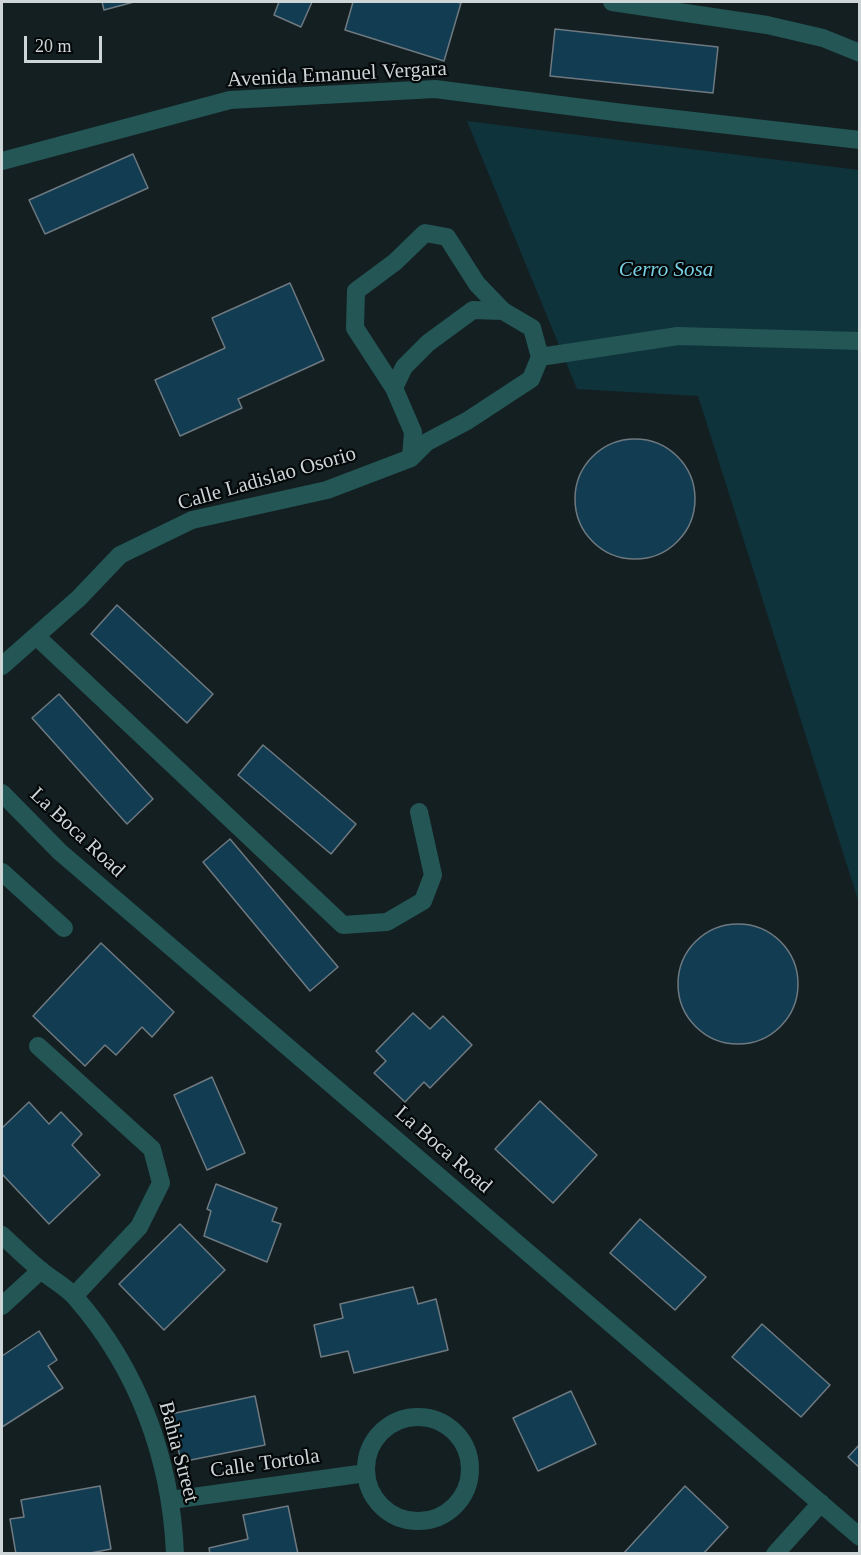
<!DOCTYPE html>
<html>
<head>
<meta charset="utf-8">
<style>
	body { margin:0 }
	#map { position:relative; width:861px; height:1555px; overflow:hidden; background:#141f22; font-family:Georgia,serif }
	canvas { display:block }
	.frame { position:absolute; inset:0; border:3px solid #cdd5d6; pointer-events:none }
	.scale { position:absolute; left:24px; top:36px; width:78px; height:27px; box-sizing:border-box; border:3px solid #cdd5d6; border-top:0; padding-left:8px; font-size:18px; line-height:21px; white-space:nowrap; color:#cdd5d6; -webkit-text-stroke:4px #040809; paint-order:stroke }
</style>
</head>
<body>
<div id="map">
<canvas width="861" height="1555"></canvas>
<div class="frame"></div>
<div class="scale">20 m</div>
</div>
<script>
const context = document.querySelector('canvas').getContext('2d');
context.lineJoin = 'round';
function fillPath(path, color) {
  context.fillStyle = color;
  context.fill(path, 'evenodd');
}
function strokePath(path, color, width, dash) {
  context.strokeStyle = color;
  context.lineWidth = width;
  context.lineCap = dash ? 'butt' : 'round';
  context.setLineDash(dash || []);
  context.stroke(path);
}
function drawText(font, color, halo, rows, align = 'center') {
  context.font = font + ' Georgia,serif';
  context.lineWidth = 4.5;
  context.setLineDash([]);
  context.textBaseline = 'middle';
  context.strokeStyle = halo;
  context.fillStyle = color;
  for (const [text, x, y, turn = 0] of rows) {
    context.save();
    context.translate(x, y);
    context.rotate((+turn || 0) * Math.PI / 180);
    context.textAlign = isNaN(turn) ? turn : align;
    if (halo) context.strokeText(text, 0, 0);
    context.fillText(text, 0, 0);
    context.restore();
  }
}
fillPath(new Path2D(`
	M467,121L859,170V903L698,396L577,389Z`), '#0f333b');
const building = new Path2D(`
	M102,2H134L104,10Z
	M279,2H312L301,27L274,15Z
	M353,2H456L461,3L444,61L345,30Z
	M555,29L718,47L713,93L550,76Z
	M133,154L148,188L45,234L29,200Z
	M290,283L324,360L238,399L242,408L180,436L155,380L225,348L212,318Z
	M575 499a60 60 0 1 1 120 0a60 60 0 1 1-120 0Z
	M117,605L213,694L187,723L91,634Z
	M59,694L153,799L127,824L32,718Z
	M263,745L356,824L331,854L238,775Z
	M230,839L338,967L310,991L203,862Z
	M678 984a60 60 0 1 1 120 0a60 60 0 1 1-120 0Z
	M101,943L174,1012L152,1037L142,1027L116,1055L105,1045L85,1066L33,1016Z
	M413,1013L430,1029L443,1016L472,1045L430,1088L424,1082L405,1102L374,1073L386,1061L376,1051Z
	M212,1077L245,1153L207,1170L174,1095Z
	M540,1101L597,1155L553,1203L495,1149Z
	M29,1102L49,1124L61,1112L82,1134L72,1145L100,1175L49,1224L2,1174V1128Z
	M216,1184L277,1208L272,1221L281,1224L267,1262L204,1236L211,1211L207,1209Z
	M640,1219L706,1277L675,1310L610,1253Z
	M180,1224L225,1270L164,1330L119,1284Z
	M413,1287L418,1304L436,1299L448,1350L354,1373L348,1351L321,1357L314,1325L343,1318L340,1304Z
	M762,1324L830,1385L801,1417L732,1357Z
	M39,1331L57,1360L48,1366L63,1388L2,1427V1356Z
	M571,1391L596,1444L538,1471L513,1418Z
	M255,1396L265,1445L181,1462L171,1414Z
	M860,1444V1468L848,1457Z
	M100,1486L111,1549L85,1554H16L10,1519L24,1517L21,1500Z
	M685,1486L728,1527L703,1554H623Z
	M288,1506L298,1554H210L209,1548L248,1539L243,1515Z`);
fillPath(building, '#113c52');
strokePath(building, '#6e7980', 1.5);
strokePath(new Path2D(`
	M612,2L767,25L823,38L860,53
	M2,161L230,100L435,89L623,113L860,140
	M540,357L678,336L860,341
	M394,388L355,328L356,291L395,262L425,233L447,237L477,284L503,311
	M36,636L343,925L387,922L423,901L433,875L419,812
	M2,666L79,598L120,555L192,520L327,490L411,458L427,442L467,421L531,379L540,357L532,328L503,311L473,310L428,343L404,367L394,388L413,432L411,458
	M2,793L60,852L860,1537
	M2,872L64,928
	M38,1046L152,1149L161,1183L139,1227L74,1296
	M2,1235C15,1247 28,1260 43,1272C53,1280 66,1287 75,1297C138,1369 171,1458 175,1554
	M2,1306L41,1270
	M366 1469a52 52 0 1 1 104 0a52 52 0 1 1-104 0Z
	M171,1500L366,1473
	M775,1554L821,1503`), '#235654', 18);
drawText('21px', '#cdd5d6', '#040809', [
	["Avenida Emanuel Vergara",337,75,-3],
	["Calle Ladislao Osorio",267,479,-16],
	["La Boca Road",77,833,43],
	["La Boca Road",443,1150,41],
	["Bahia Street",178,1452,75],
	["Calle Tortola",265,1464,-8]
]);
drawText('italic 21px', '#78d1e5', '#040809', [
	["Cerro Sosa",666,270]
]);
</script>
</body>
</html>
